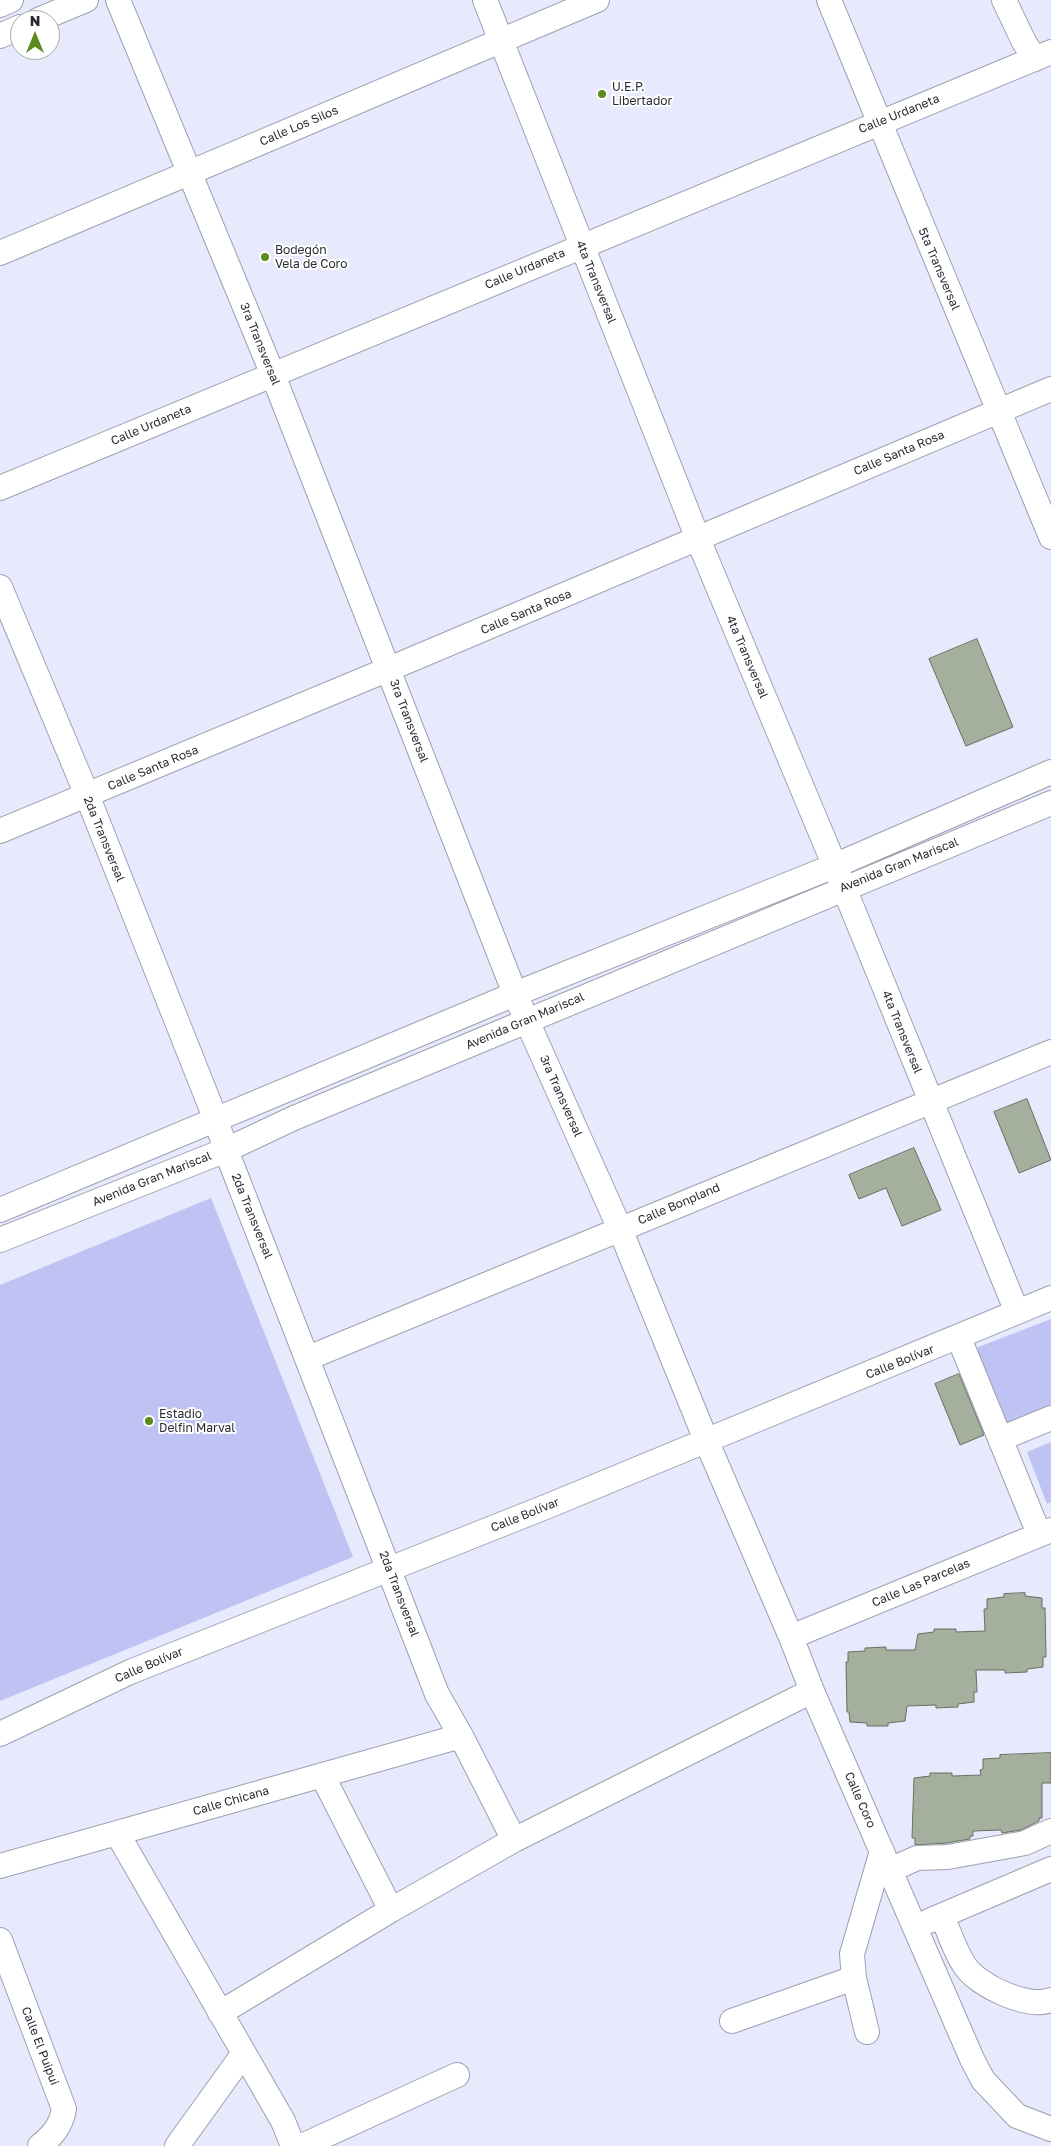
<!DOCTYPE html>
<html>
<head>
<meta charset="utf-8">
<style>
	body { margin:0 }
	#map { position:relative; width:1051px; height:2146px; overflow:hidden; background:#e7e9fc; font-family:"Golos Text",sans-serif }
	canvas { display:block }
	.north { position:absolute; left:10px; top:10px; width:50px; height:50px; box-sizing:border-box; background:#fff; border:1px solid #aaaaad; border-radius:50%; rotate:0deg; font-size:14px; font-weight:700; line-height:20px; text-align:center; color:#2a2a32 }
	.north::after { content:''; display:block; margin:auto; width:18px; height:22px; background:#5c8a1c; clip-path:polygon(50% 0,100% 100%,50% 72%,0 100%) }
</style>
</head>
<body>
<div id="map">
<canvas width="1051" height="2146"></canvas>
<div class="north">N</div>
</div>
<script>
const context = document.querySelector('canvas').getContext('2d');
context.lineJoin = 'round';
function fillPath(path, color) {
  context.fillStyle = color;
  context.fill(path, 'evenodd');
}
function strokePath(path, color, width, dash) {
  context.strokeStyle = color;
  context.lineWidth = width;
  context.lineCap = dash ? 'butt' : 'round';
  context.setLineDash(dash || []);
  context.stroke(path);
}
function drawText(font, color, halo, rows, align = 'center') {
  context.font = font + ' "Golos Text",sans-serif';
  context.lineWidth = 4;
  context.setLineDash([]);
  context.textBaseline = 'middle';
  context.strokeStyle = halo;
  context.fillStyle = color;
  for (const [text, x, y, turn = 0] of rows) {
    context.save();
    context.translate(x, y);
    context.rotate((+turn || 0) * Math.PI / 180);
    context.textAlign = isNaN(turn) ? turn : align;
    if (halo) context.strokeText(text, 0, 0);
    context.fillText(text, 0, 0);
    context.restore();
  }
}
fillPath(new Path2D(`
	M211,1198L353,1557L0,1701V1285Z
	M1051,1319V1405L1005,1423L976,1348Z
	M1051,1442V1502L1047,1504L1027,1452Z`), '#bfc3f4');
const building = new Path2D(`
	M977,639L1013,727L966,746L929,659Z
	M1027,1099L1051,1160L1019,1173L994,1112Z
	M914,1148L941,1210L902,1226L886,1188L859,1199L849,1175Z
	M959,1374L984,1435L960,1445L935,1384Z
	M1025,1593V1596L1042,1598V1608H1045L1046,1657H1043V1667L1027,1669V1672L1005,1673V1670H976L977,1692H974V1702L958,1704V1707L936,1708V1705L907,1706L905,1721L888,1723V1726H867V1723L850,1722L849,1712H847L846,1662H848V1652L865,1651V1648L886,1647V1650H915L918,1634L934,1632V1629H956V1632L985,1631L984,1609H987V1599L1004,1597V1594Z
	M1051,1753V1783H1042V1818H1039V1821L1021,1830L1002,1833L1001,1830L973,1831V1836H970V1839L947,1843L915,1845V1838H912L914,1778L930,1776V1773H952V1776L981,1775L980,1770L983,1769V1759L1000,1758V1755Z`);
fillPath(building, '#a5af9e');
strokePath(building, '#676f5f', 1);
const minor = new Path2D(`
	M118,0L273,375L515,994L620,1229L706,1440L791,1637L812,1691L972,2059L983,2080L1017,2116L1051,2129
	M485,0L698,539L844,888L1017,1312
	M829,0L1051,537
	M1004,0L1024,42L1035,59
	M0,5L11,0
	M38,20L86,0
	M0,36L20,27
	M0,253L597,0
	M0,488L1051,52
	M0,587L87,795L216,1120L226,1150L437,1694L461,1736L514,1840
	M0,831L389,669L1051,389
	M0,1210L515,994L834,866L1051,772
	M0,1240L226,1150L294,1118L1051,803
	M959,1338L1039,1534
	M308,1358L1051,1052
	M1000,1439L1051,1418
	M791,1637L1051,1530
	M0,1734L130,1672L548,1506L1051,1298
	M322,1775L391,1910
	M117,1833L283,2121L293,2146
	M0,1866L461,1736
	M890,1870L917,1858L948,1857L1025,1843L1051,1831
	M942,1917C950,1933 955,1952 965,1966C978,1986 1028,2009 1051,2000
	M929,1921L1051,1869
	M0,1940L64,2109C61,2126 53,2135 40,2146
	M220,2013L391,1910L514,1840L812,1691
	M732,2021L854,1978
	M867,2032L854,1978L852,1954L882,1851
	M177,2146L244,2053
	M302,2146L457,2075`);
strokePath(minor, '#9ea0b2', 26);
strokePath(minor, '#fff', 24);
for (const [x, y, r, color] of [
	[602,94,5,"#5c8a1c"],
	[265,257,5,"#5c8a1c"],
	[149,1421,5,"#5c8a1c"]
]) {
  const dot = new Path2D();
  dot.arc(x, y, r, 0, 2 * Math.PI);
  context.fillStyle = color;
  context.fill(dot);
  strokePath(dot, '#fff', 2);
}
drawText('12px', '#2a2a32', '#fff', [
	["U.E.P.",612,87],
	["Libertador",612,101],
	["Bodegón",275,250],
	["Vela de Coro",275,264],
	["Estadio",159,1414],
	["Delfin Marval",159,1428]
], 'left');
drawText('12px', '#2a2a32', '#fff', [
	["Calle Urdaneta",899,114,-22],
	["Calle Los Silos",299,126,-23],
	["Calle Urdaneta",525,269,-23],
	["5ta Transversal",939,269,67],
	["4ta Transversal",596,282,68],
	["3ra Transversal",260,344,68],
	["Calle Urdaneta",151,425,-23],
	["Calle Santa Rosa",899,453,-23],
	["Calle Santa Rosa",526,612,-23],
	["4ta Transversal",747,657,67],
	["3ra Transversal",409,721,69],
	["Calle Santa Rosa",153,768,-23],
	["2da Transversal",104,839,68],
	["Avenida Gran Mariscal",899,865,-22],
	["Avenida Gran Mariscal",525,1021,-23],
	["4ta Transversal",902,1032,68],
	["3ra Transversal",561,1096,66],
	["Avenida Gran Mariscal",152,1179,-22],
	["Calle Bonpland",679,1204,-23],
	["2da Transversal",252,1216,68],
	["Calle Bolívar",900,1362,-22],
	["Calle Bolívar",525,1515,-22],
	["Calle Las Parcelas",921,1583,-23],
	["2da Transversal",399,1594,69],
	["Calle Bolívar",149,1665,-23],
	["Calle Coro",860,1800,66],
	["Calle Chicana",231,1801,-16],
	["Calle El Puipui",40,2046,69]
]);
</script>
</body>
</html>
